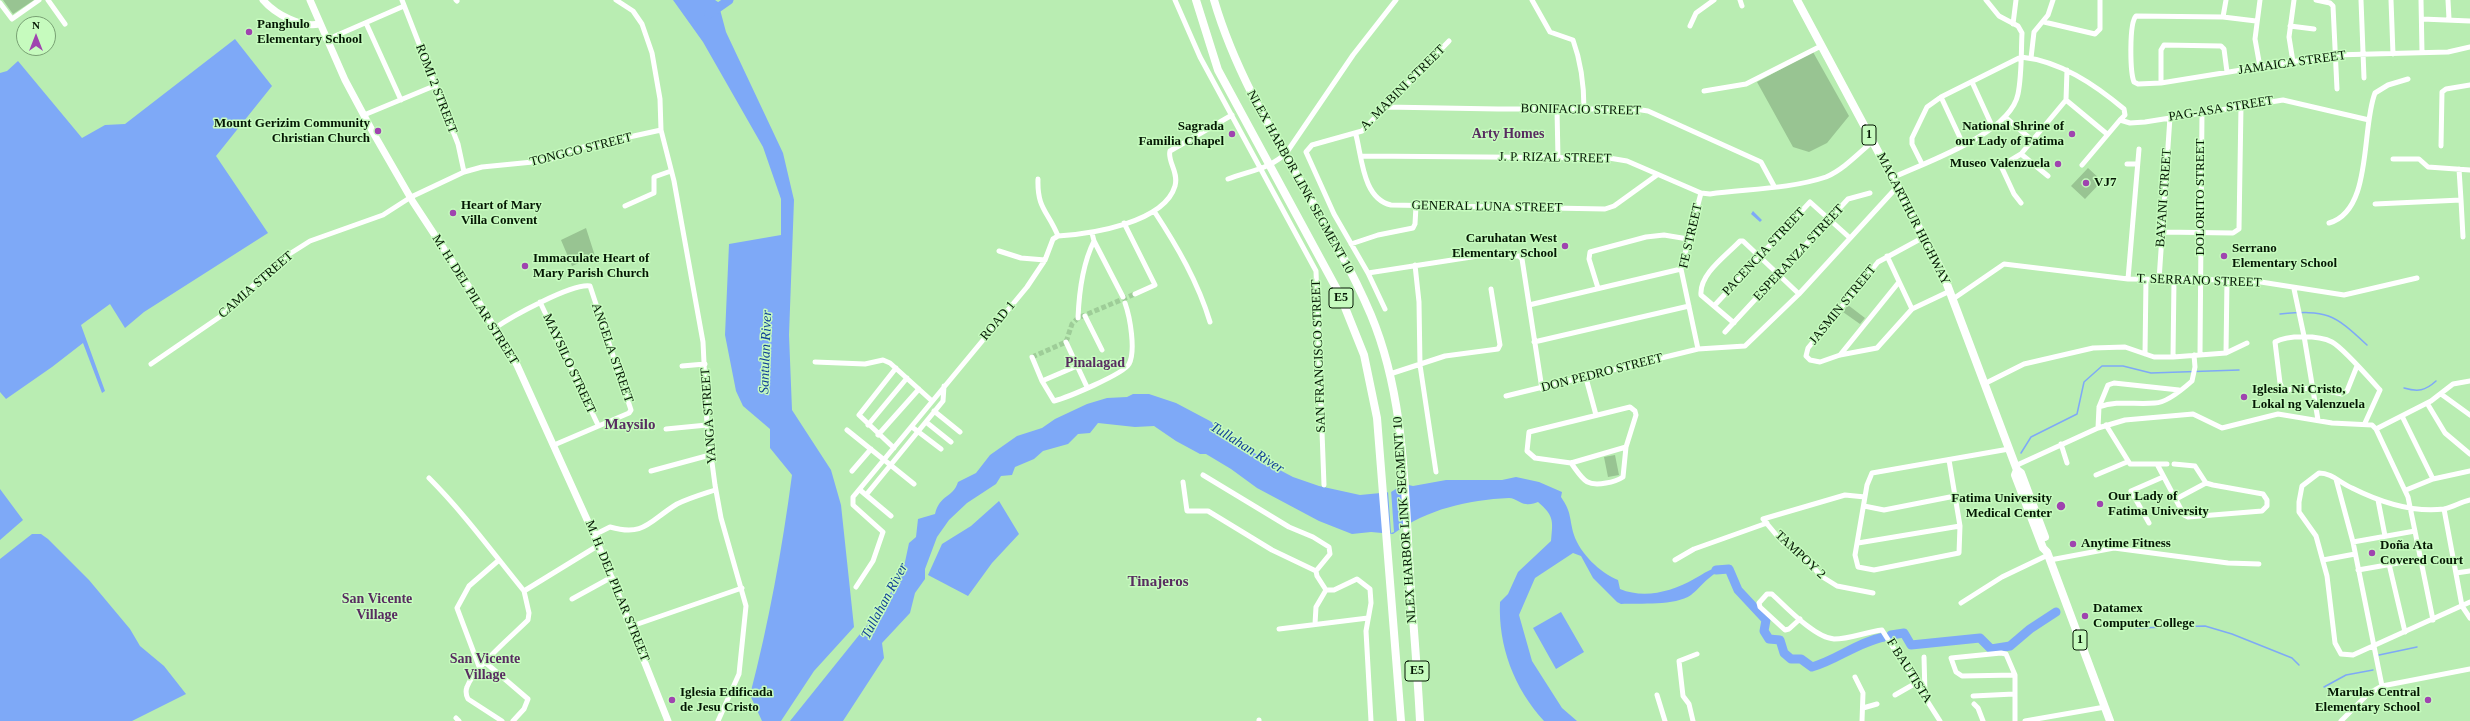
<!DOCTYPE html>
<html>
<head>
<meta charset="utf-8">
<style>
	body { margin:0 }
	#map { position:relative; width:2470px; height:721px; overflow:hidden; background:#b9edb2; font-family:Georgia,serif }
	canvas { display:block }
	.north { position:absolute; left:16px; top:16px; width:40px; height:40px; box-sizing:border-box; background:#c6fbbe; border:1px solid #78a073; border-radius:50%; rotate:0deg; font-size:11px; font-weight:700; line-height:16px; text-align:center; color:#041703 }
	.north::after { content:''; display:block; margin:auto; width:14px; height:18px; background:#9f44af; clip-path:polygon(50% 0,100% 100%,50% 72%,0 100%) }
</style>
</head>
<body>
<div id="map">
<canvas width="2470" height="721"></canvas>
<div class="north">N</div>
</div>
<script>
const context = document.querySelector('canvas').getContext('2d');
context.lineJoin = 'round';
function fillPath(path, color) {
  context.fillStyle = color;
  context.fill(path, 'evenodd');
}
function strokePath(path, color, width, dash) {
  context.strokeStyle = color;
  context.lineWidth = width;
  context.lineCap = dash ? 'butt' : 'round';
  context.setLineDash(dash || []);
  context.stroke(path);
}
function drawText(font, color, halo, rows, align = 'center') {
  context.font = font + ' Georgia,serif';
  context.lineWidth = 3;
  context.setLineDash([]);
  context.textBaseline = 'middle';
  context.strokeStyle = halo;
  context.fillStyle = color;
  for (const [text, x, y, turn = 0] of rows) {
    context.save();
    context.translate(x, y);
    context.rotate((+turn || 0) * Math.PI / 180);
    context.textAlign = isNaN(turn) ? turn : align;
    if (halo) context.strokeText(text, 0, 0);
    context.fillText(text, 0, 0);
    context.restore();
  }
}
fillPath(new Path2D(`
	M3,0H34L13,14Z
	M1813,52L1849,116L1827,143L1809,152L1793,147L1757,82Z
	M2088,168L2102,181L2085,199L2071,186Z
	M586,228L595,256L572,266L561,240Z
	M1848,305L1865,318L1860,324L1843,312Z
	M1615,455L1619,475L1608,477L1604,457Z`), '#98c492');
fillPath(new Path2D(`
	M673,0H715L718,2L726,32L783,153L794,200L789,335L792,410L831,470L841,505L854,627L814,671L781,721H762L750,695C769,622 782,550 792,475L770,448V429L743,406L736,391L725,335L729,244L781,235V199L763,147L703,42Z
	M235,39L272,86L216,156L268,233L144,312L125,328L110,304L81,325L105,391L102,393L83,343L52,367L6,399L0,392V73L7,71L18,61L82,138L105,125L125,124Z
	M1753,211L1762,220L1760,222L1751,214Z
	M1133,394H1149L1176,403L1210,421L1274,467L1293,477L1319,486L1360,495L1391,492L1404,484L1413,486L1446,480H1502L1516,477L1539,482L1562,492L1561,497C1572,513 1569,518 1574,535C1580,553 1600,573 1618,580L1620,589C1644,599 1671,592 1694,579C1705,573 1714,565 1728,567L1726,571C1713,569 1701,588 1691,595C1675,606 1640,603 1621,604L1617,602L1593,578L1581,556L1573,553L1535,578L1519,615L1532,661L1562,708L1577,721H1544C1514,688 1498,646 1500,602L1508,594L1518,572L1551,541C1553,520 1554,516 1538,502C1535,503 1530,505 1526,504C1520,504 1516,498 1509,498C1467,500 1428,509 1393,534L1371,532L1352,534L1319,521L1257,488L1231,469L1206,454H1200L1176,441L1154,426L1135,427L1098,423L1090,433L1078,434L1068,444L1043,451L1034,459L1015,467L1012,475L1001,476L996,484L967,503L949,520L937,537L925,569V579L915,593L910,613L882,643L884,658L843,721H790L872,619L891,592L905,562L909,543L916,537L918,519L935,514C940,494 953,498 958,482L976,473L990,455L1017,436L1042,428L1055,419L1087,404L1107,398L1127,397Z
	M0,489L23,520L0,540Z
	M999,501L1019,534L992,563L968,596L928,575L942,544L971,526Z
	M32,534H41L48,539L89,580L130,629L140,646L164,666L186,694L132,721H0V559Z
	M1561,612L1584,652L1556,669L1533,628Z`), '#7ea9f7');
fillPath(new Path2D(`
	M1391,490L1394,532L1391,533L1388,491Z`), '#b9edb2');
strokePath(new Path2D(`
	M2280,314C2327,310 2333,313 2367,345
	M2404,388C2418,392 2425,391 2436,381
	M2021,453L2031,437L2077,414L2084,382L2102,366H2123L2151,373L2239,370
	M2136,628L2205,626L2232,634L2292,658L2299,665
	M2379,655L2417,647
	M2324,687L2346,675L2373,670`), '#7ea9f7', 1.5);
strokePath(new Path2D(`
	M709,14L729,0
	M1716,570L1729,569L1738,590L1766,620L1764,631L1769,639L1780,640L1784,653L1791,659H1801L1812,667C1837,660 1858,642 1884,637
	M1891,635L1904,633L1911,645L1980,638L1991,649L2010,646L2030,629L2056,612`), '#7ea9f7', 9);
strokePath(new Path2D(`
	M1032,357L1066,342L1072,324L1078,318L1135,294`), '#9ecd98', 5, [5, 2.5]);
strokePath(new Path2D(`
	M48,0L65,24
	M402,0L458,144L464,172
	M456,0L457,1
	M616,0L633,11L642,24L652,53L660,99L661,130L674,181L703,342L707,425L715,485L721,518L746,606L739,674L718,721
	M1175,0L1200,57L1316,271L1324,485
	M1532,0L1550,32L1573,40C1581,62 1584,85 1584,109
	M1740,0L1742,6
	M2316,0L2330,3L2333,6L2337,89
	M2361,0L2364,78
	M2391,0L2393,54
	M2421,0L2422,52
	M2448,0L2449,19
	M0,3L12,19L39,0
	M2223,17L2226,0
	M2422,19L2470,21
	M2256,21L2223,17L2136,16C2129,23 2130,72 2134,82L2138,84L2161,83L2334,55L2448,52L2470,47
	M2044,22L2095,34L2100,29V0
	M366,23L401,100
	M2013,24L2016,0
	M1690,26L1696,13L1714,0
	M2290,26L2314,29
	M326,40L404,6
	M2031,58L2034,32L2048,15L2053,0
	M2293,62L2289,37L2294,0
	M2260,67L2255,39L2260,0
	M1972,82L1993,128
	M2161,83V50L2164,45L2221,46L2224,49L2227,72
	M1704,91L1746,84L1821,46
	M1941,97L1963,144
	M2066,100L2107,134
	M1386,107L1498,109H1635L1648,111L1761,162L1774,186
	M1557,109L1558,158
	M364,115L434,86
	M2005,117L2033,141
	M2120,120L2130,123L2145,122L2283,100L2369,120
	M1356,135C1362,158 1363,199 1391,205L1605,209L1614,206L1657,175
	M2441,146L2442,92L2446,89L2470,85
	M2021,154L2048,176
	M1361,156L1609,158L1627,161L1701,193L1710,194C1747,189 1790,189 1826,177C1843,170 1859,153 1873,141
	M2393,159H2419L2428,167L2470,170
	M1922,164L1912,144V138L1927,107L1941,97L2021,57C2060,61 2094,84 2124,109L2125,115L2120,120L2082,165
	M2127,164H2137
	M1892,178C1926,162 2010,134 2018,94C2022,74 2021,52 2022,33L2018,26L1999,16L1986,0
	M1038,179C1037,209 1048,211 1058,236
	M1228,179C1248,171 1271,169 1287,152L1353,55L1396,0
	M2461,200L2463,237
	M2021,203L2014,194L2001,166L2021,154L2066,100L2067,70
	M2375,204L2461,200L2459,169
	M625,206L654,193V177L671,171
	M1154,211C1177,246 1198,282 1210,322
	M1124,223L1155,285L1135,294
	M2329,223C2373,211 2361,128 2375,93L2388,85L2408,79
	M2161,232L2233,233L2239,229L2241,106
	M1092,233L1094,241L1123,297
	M1924,237L1878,262L1808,348L1806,356L1810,360L1820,362L1840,355L1877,348L1912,309L1950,291
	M1351,244L1378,235L1413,228L1415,224L1416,206
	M999,251L1021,258L1045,260
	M1887,256L1912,309
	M1415,265L1419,302L1420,365L1436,472
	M1368,273L1478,256H1519L1522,259L1542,389
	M2128,279L2139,149
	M2159,280L2170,117
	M1598,288L1589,259L1590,252L1646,237L1664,235L1688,239
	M2294,289L2304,336L2318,420
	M1953,299L2004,264L2128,279L2248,280L2344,295L2417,278
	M540,302L598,425
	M1529,305L1681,269
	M1714,306L1810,202L1850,238
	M1385,309L1368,273L1334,214L1306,152L1312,145L1362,131L1449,41
	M1085,316L1102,350
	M1078,318C1079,293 1083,263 1094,241
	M1734,323L1701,295C1699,274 1727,255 1740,241H1743L1799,294
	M495,328C511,317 572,283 590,286L631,410L629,413L554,445
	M1725,332L1848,199L1870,193
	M1066,342L1087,387
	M1534,342L1689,306
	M1698,349L1681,269L1701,193
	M2226,353L2227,280
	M2145,354L2146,279
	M1840,355L1899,282
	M2200,355L2202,111
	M1032,357L1042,381L1054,401C1066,398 1124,374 1129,364C1136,351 1130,317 1125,303
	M2173,357L2174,280
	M815,362L865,364L883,360L890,363L932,401
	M151,364L221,316L280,260L310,241L383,215L411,197L464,172L482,167L543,161L555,158L570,150L661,130
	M682,366L705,364
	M2357,366L2347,391L2342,394L2313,388L2283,390L2280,383L2275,342C2287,335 2319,335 2332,342C2343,348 2371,380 2380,390L2365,423
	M1393,373L1445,356L1498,349L1500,345L1491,289
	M1586,378L1596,415
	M1042,381L1077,366
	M1984,384L2024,364L2093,348L2125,347L2154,357H2173L2226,353L2247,343
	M2441,394L2470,415
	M1506,396L1698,349L1745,346L1799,294L1897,187
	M2427,403L2445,433L2470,454
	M2099,407C2118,400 2135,405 2155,403C2166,403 2183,389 2192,381L2195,367L2194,355
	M934,411L960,432
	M2402,416L2433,479
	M926,422L951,442
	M868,425L907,378
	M2106,425L2130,464H2167
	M912,427L941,449
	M2098,428L2099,407L2108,385L2114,383L2179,390
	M666,429L707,425
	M2376,429L2431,401L2453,384L2470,381
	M847,430L914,484
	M878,435L919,389
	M2061,444L2067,463
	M894,448L859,415L896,368
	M1949,460L1960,526L1959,553L1874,570L1858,567L1855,555L1867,485L1872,473L2009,449
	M1571,463C1583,479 1585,487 1606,483C1613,482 1617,481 1623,477L1626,447L1636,415L1635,411L1630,407L1529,432L1527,451L1535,458L1571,463L1626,447
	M2157,464L2184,515L2188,517L2262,511L2267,506V500L2263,494L2213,485L2206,483L2195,466L2174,464
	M2015,466L2098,428L2125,420L2193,414L2222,428L2278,414L2332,423L2372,425L2376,429L2408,497L2433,620
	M651,471L710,455
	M852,471L871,449
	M1203,475L1289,527L1313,537L1329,547L1330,554L1316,571L1317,576L1326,590H1334L1357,579L1370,589L1371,603L1366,631L1371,721
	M2096,475L2127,462
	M429,478C464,513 493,553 524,591L529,613L528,620C512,636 474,668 467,687C465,692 466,695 468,699L502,721
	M2336,479L2353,542L2382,686
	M1183,482L1187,511H1208L1272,550L1316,571
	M860,490L891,516
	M2406,490L2433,479L2470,471
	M866,495L943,401L944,386
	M1865,497L1845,495L1763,519L1783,543L1800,552L1821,576L1837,586L1873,593
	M2176,499L2206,483
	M2378,500L2385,536
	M2470,500C2461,502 2453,507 2444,509C2412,513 2380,502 2352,488C2340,483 2332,473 2319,473L2302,486L2299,502V512L2316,536L2327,576L2335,643L2341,654L2353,655L2470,602
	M1864,506L1884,510L1955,496
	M2444,509L2462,606L2470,618
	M2149,523L2131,491L2163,477
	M594,535L610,527C645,537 649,521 677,504C689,498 703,494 715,490
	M2353,542L2415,531
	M1858,543L1960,526
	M1675,560L1694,549L1767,523
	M2050,560L2114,548L2228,563L2259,564
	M2323,560L2355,554
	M2389,564L2405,632
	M2358,570L2421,559
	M2456,573L2470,571
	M856,587L873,561L883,532L853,505V497L1027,287L1045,260L1053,239L1058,236C1091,234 1164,223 1175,186C1179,172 1167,161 1170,151L1232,115
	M524,591L599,545
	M572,599L612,577
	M1961,603L2002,577L2048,555
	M1800,619L1789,629L1785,630L1760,607L1759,603L1767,594H1772C1786,607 1815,638 1834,639C1850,639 1866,632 1882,630L1940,721
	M1315,624L1316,607L1326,590
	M632,626L742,588
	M1279,629L1368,618
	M1924,657L1925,694
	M486,663L528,699L524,709L513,721
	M480,669L457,608L469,586L499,560
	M1855,677L1863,693L1862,721
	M1657,695L1665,721
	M1895,695L1916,683
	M1973,696L2014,694
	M1974,704L1978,708L1983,721
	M1863,708L1877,704
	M456,718L459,721
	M1259,720V721
	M1693,721L1689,704L1683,696L1679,661L1697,654
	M2015,721V675L2006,654L2001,653L1951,658L1956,672L1962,676L2015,675
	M2025,721L2105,707
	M2341,721L2368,694L2382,686L2470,669`), '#fff', 5);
strokePath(new Path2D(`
	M263,0C275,14 301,28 319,24
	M310,0L345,80L375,136L413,202L478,301L517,365L594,535L668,721`), '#fff', 7);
strokePath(new Path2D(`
	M1196,0L1218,70L1340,295L1364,355L1377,418L1401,721
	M1214,0C1247,113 1325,207 1371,315C1401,387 1404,465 1408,541C1411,601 1417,661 1420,721
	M1797,0L1942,271L2017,470L2015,475L2043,548L2047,552L2110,721
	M2017,470L2021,473L2045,537`), '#fff', 8);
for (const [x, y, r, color] of [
	[249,32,4,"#9f44af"],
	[378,131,4,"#9f44af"],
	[1232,134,4,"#9f44af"],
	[2072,134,4,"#9f44af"],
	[2058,164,4,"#9f44af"],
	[2086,183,4,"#9f44af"],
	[453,213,4,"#9f44af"],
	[1565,246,4,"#9f44af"],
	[2224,256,4,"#9f44af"],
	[525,266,4,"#9f44af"],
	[2244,397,4,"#9f44af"],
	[2100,504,4,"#9f44af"],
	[2061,506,5,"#9f44af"],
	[2073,544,4,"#9f44af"],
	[2372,553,4,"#9f44af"],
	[2085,616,4,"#9f44af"],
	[672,700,4,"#9f44af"],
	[2428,700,4,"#9f44af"]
]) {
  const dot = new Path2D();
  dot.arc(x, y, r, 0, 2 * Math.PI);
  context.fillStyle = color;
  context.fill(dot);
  strokePath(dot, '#c6fbbe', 1.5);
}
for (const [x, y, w] of [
	[1869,135,14],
	[1341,298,24],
	[2080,640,14],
	[1417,671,24]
]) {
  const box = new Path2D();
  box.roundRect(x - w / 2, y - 10, w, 20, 3);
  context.fillStyle = '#c6fbbe';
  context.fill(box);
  strokePath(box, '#041703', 1);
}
drawText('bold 12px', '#041703', null, [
	["1",1869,135],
	["E5",1341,298],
	["1",2080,640],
	["E5",1417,671]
]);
drawText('bold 13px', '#041703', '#c6fbbe', [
	["Panghulo",257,25],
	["Elementary School",257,40],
	["Mount Gerizim Community",370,124,"right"],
	["Christian Church",370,139,"right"],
	["Sagrada",1224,127,"right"],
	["Familia Chapel",1224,142,"right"],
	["National Shrine of",2064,127,"right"],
	["our Lady of Fatima",2064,142,"right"],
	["Museo Valenzuela",2050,164,"right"],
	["VJ7",2094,183],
	["Heart of Mary",461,206],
	["Villa Convent",461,221],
	["Caruhatan West",1557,239,"right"],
	["Elementary School",1557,254,"right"],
	["Serrano",2232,249],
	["Elementary School",2232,264],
	["Immaculate Heart of",533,259],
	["Mary Parish Church",533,274],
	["Iglesia Ni Cristo,",2252,390],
	["Lokal ng Valenzuela",2252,405],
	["Our Lady of",2108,497],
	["Fatima University",2108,512],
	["Fatima University",2052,499,"right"],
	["Medical Center",2052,514,"right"],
	["Anytime Fitness",2081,544],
	["Doña Ata",2380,546],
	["Covered Court",2380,561],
	["Datamex",2093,609],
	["Computer College",2093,624],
	["Iglesia Edificada",680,693],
	["de Jesu Cristo",680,708],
	["Marulas Central",2420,693,"right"],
	["Elementary School",2420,708,"right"]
], 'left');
drawText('13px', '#041703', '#c6fbbe', [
	["JAMAICA STREET",2292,63,-8],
	["A. MABINI STREET",1403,88,-45],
	["ROMI 2 STREET",436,89,69],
	["PAG-ASA STREET",2221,109,-9],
	["BONIFACIO STREET",1581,110,1],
	["TONGCO STREET",581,150,-14],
	["J. P. RIZAL STREET",1555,158,1],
	["NLEX HARBOR LINK SEGMENT 10",1300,182,61],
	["DOLORITO STREET",2201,197,-90],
	["BAYANI STREET",2164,198,-86],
	["GENERAL LUNA STREET",1487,207,1],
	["MACARTHUR HIGHWAY",1913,219,63],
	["FE STREET",1691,236,-77],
	["PACENCIA STREET",1764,252,-47],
	["ESPERANZA STREET",1799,253,-47],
	["T. SERRANO STREET",2199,281,2],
	["CAMIA STREET",256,285,-41],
	["M. H. DEL PILAR STREET",475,300,58],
	["JASMIN STREET",1843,305,-51],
	["ROAD 1",998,321,-50],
	["ANGELA STREET",612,353,71],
	["SAN FRANCISCO STREET",1319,356,-92],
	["MAYSILO STREET",569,364,65],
	["DON PEDRO STREET",1602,373,-14],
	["YANGA STREET",709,416,-94],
	["NLEX HARBOR LINK SEGMENT 10",1405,520,-94],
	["TAMPOY 2",1800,555,43],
	["M. H. DEL PILAR STREET",617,591,68],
	["F BAUTISTA",1909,671,58]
]);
drawText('bold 14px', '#582c60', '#c6fbbe', [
	["Arty Homes",1508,134],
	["Pinalagad",1095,363],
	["San Vicente",377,599],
	["Village",377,615],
	["San Vicente",485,659],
	["Village",485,675]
]);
drawText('italic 14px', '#0f3e96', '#c6fbbe', [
	["Santulan River",766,352,-88],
	["Tullahan River",1247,448,32],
	["Tullahan River",885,601,-62]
]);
drawText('bold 15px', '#582c60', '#c6fbbe', [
	["Maysilo",630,425],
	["Tinajeros",1158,582]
]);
</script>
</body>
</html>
